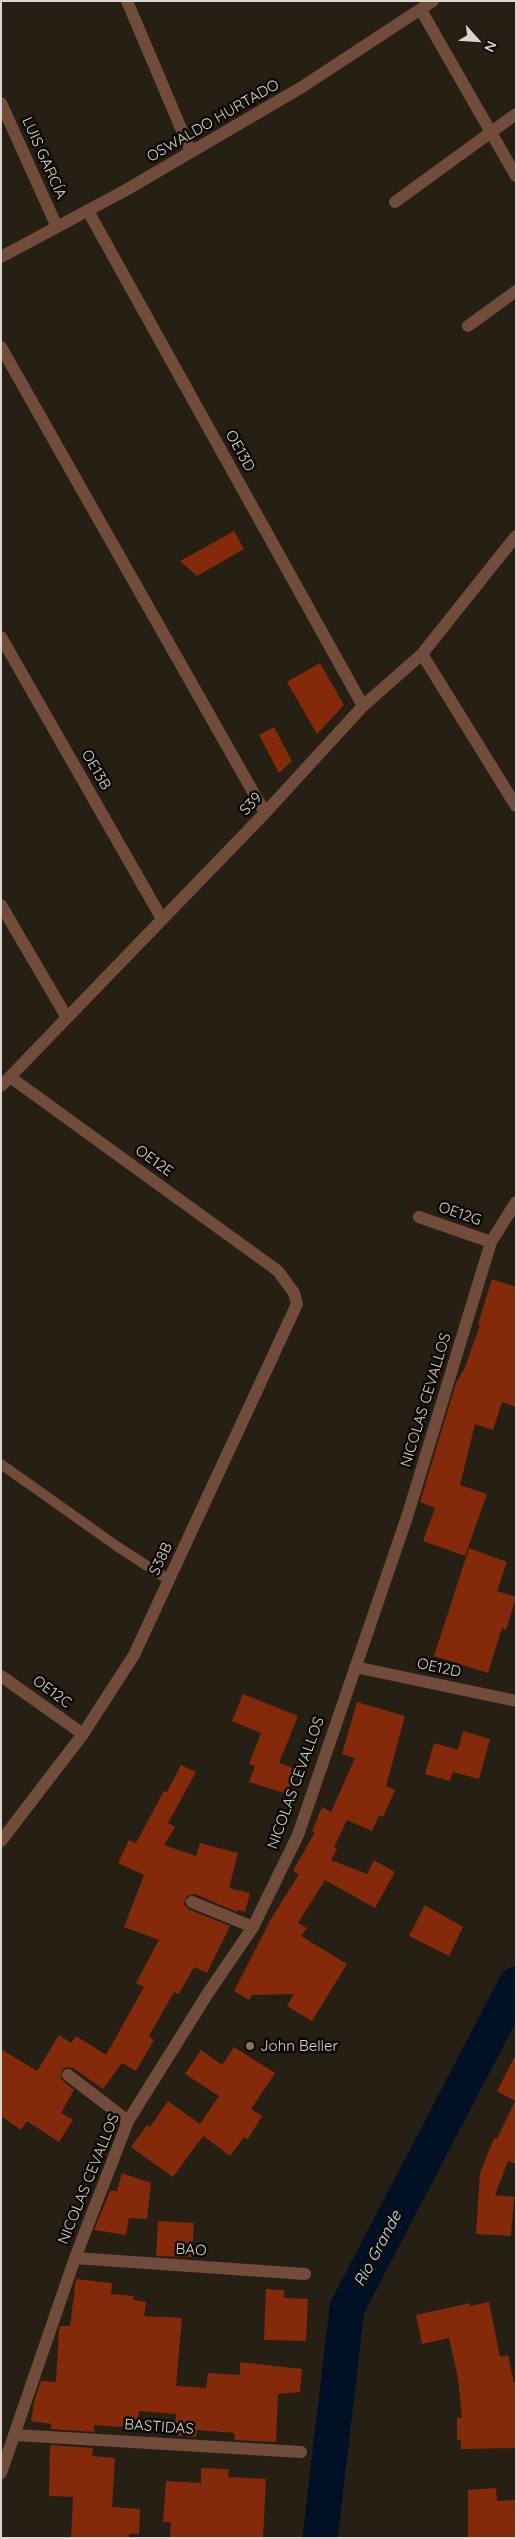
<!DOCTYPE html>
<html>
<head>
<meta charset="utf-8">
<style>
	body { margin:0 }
	#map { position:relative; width:517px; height:2539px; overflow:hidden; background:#261f14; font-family:Quicksand,sans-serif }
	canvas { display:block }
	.frame { position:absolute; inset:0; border:2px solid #dbd6cf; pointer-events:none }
	.north { position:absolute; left:452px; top:15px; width:50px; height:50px; -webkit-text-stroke:4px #0c0905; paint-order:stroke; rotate:116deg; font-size:14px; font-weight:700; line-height:20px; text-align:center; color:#dbd6cf }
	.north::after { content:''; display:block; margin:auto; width:18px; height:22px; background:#dbd6cf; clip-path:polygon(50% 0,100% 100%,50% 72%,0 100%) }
</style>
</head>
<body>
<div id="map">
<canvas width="517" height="2539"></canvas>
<div class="frame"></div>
<div class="north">N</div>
</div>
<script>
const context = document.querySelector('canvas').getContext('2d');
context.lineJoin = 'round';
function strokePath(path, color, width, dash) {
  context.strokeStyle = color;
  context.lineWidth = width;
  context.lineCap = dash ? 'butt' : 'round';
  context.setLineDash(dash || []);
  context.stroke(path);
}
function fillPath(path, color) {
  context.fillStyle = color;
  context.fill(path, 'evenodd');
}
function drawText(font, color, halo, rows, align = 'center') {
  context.font = font + ' Quicksand,sans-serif';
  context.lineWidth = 5;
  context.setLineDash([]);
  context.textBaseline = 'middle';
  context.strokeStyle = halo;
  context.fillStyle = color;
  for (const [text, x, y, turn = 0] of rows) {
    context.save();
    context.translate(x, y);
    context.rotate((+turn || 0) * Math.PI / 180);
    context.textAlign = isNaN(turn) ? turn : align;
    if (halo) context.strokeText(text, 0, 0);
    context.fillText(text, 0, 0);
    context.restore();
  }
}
strokePath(new Path2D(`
	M320,2538L347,2308L516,1984`), '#001125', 35);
fillPath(new Path2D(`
	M234,531L244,549L197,576L180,561Z
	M320,663L344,705L317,734L287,682Z
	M274,727L292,761L279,773L259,735Z
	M492,1279L516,1287V1407L502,1402L493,1430L475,1424L460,1485L487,1494L465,1556L423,1541L435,1508L420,1502L456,1383L465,1367L480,1325L478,1324Z
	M469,1548L507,1562L497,1591L516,1597L506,1630L502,1628L488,1673L434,1656Z
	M243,1694L298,1716L279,1763L296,1769L287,1794L249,1782L255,1766L249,1764L261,1733L232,1721Z
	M357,1702L405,1716L386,1786L395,1790L383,1817L379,1815L372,1831L347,1820L334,1847L337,1849L331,1860L367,1874L374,1860L395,1872L375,1908L325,1880L298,1923L307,1928L301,1936L347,1964L312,2021L287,2006L294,1994L252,1995L249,2000L234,1991L271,1919L299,1874L293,1871L315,1832L312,1831L322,1807L331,1812L355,1758L342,1754Z
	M463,1731L490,1739L479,1779L453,1772L450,1781L425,1774L434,1743L458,1750Z
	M181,1765L196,1772L168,1823L175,1827L164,1845L196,1856L200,1843L238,1853L229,1888L250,1893L245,1912L238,1910L237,1912L195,1894L187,1896L184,1904L188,1909L230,1926L207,1973L194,1967L179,1994L174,1992L149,2036L154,2040L136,2071L122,2063L103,2089L73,2068L65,2067L62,2070L61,2079L74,2090L61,2113L73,2120L59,2142L27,2121L21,2130L1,2116V2049L37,2071L59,2035L71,2043L76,2036L106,2055L144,1987L136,1983L159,1940L124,1927L144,1875L118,1863L129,1840L136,1843L164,1791L167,1792Z
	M425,1905L463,1927L449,1956L409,1936Z
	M234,2047L275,2073L251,2109L262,2116L248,2139L244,2137L230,2156L203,2136L173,2177L131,2147L147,2125L150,2127L168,2101L200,2124L219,2096L185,2074L201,2050L222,2065Z
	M516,2054V2164L508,2161L495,2195L514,2197L511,2236L476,2234L480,2173L494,2138L497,2139L515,2101L497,2091Z
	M122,2173L151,2183L147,2219L129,2218L126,2235L94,2230L110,2191H117Z
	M158,2221L194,2223L192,2257L156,2256Z
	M76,2279L112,2283L111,2294L134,2296L133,2300L146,2302L144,2316L182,2318L176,2386L206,2388L208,2373L240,2375V2362L302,2369L300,2392L278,2394L276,2442L234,2440L235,2433L197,2430L196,2437L174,2435L176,2414L139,2411L137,2428L94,2425V2432L51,2429V2424L31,2421L34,2402L41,2381L56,2382L59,2330L60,2326H70Z
	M266,2289L284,2290V2298L308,2299L306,2341L264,2340Z
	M489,2302L500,2357L508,2355L514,2383H516V2448L461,2449V2440H457V2418H462L458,2378L449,2338L422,2344L416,2315L470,2303V2306Z
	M50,2445L93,2448L92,2456L115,2458L112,2507L140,2509L139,2534H129V2538H71L73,2497L49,2496Z
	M201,2468L229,2469L228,2477L266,2479L263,2538L170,2537L171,2522H163L166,2481L201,2483Z
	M496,2488L497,2501L516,2500V2538H468V2490Z`), '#842a0b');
strokePath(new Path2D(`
	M1,1464L118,1547L169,1580`), '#724c3b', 10);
strokePath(new Path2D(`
	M127,1L191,152
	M421,10L516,176
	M1,103L57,227
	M395,202L516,114
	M88,211L363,706
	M1,257L126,190L302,87L433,1
	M468,326L516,291
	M1,347L265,813
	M1,637L162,919
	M422,654L516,806
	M1,905L66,1016
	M1,1086L265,813L363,706L422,654L516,536
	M419,1217L491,1242
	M355,1667L516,1701
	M1,1676L83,1734
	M1,1841L83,1734L134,1655L297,1304L294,1293L278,1271L10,1077
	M192,1902L253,1927
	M68,2075L128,2121
	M75,2258L305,2274
	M15,2435L301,2452
	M1,2473L75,2258L128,2121L208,1993L253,1927L298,1835L407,1517L491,1242L516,1202`), '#724c3b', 12);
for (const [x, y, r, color] of [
	[250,2046,5,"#8d6e63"]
]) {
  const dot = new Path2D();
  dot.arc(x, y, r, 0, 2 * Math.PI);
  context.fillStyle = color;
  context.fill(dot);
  strokePath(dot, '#0c0905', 2);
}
drawText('15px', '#dbd6cf', '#0c0905', [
	["OSWALDO HURTADO",213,121,-30],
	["LUIS GARCÍA",44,158,66],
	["OE13D",240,451,61],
	["OE13B",96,770,60],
	["S39",251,804,-47],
	["OE12E",154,1161,36],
	["OE12G",460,1214,19],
	["NICOLAS CEVALLOS",426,1400,-73],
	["S38B",161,1559,-65],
	["OE12D",439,1668,12],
	["OE12C",52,1692,36],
	["NICOLAS CEVALLOS",296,1783,-70],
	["NICOLAS CEVALLOS",89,2179,-68],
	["BAO",191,2250,4],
	["BASTIDAS",159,2427,4]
]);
drawText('15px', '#dbd6cf', '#0c0905', [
	["John Beller",260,2046]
], 'left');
drawText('italic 16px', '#cde0f2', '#0c0905', [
	["Rio Grande",378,2249,-62]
]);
</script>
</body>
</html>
